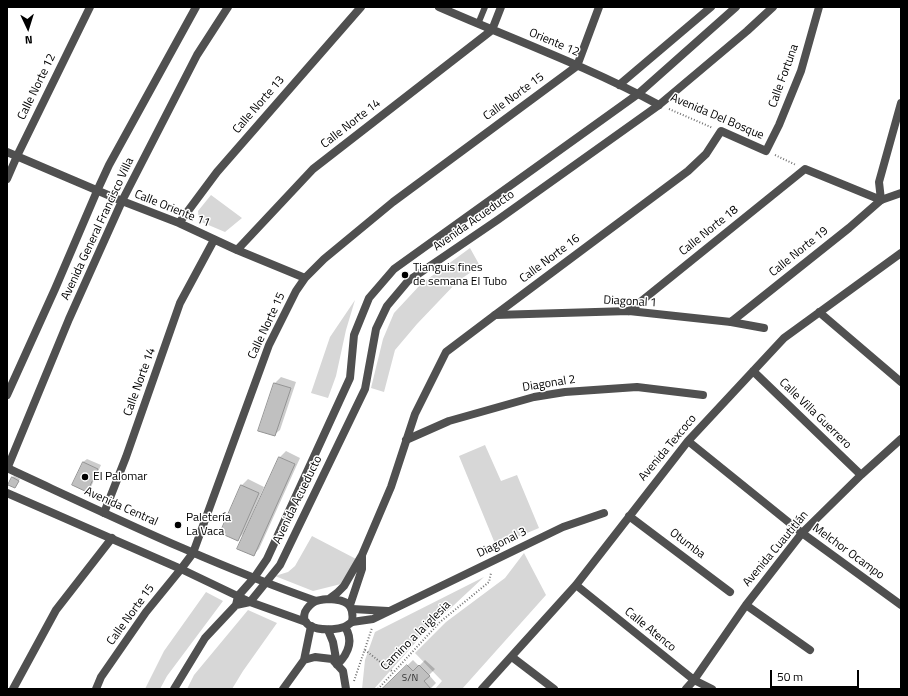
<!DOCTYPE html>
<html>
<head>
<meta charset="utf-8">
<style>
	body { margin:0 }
	#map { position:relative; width:908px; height:696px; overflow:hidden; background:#fff; font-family:"Titillium Web",sans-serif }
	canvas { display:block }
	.frame { position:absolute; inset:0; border:8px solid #000; pointer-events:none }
	.north { position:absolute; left:8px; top:8px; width:40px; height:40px; -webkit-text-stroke:3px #fff; paint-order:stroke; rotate:176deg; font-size:11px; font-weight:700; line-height:16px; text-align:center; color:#000 }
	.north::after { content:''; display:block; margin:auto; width:14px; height:18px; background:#000; clip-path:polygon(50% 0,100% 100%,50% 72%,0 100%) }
	.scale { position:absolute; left:770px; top:670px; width:89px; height:18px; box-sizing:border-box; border:2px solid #000; border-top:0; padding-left:5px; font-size:12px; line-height:14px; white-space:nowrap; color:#000; -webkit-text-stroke:3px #fff; paint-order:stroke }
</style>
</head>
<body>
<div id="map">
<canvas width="908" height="696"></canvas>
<div class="frame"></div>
<div class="north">N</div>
<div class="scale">50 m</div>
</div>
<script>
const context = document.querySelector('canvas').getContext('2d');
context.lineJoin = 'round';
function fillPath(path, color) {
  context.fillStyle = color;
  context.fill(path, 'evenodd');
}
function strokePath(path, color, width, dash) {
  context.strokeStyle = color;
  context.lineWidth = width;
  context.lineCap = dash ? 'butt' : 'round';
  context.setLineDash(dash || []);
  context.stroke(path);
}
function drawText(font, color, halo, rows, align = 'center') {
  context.font = font + ' "Titillium Web",sans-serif';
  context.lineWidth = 3;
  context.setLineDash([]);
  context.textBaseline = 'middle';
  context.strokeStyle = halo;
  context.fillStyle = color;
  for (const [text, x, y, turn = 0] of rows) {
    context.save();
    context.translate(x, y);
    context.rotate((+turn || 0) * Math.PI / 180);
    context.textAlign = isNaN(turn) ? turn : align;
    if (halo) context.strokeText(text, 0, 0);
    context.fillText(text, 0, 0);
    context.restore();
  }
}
fillPath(new Path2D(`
	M211,195L242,218L225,232L199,221L198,211Z
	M470,248L480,266L458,281L417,324L395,350L384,392L371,388L383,339L394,313L421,284Z
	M355,300L346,330L336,376L328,398L311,393L330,337Z
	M485,445L501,481L517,475L539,528L496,546L459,456Z
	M312,536L358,560L345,583L313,591L275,576L288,572L295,566Z
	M524,553L546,595L462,689H435L442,681L415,653L446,622L505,578Z
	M484,577L424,633L374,689H362L365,660L375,632Z
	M206,592L223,601L167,676L160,689H145L164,651Z
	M248,610L277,623L243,671L232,689H187L194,675Z`), '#d7d7d7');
fillPath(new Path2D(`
	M281,377L296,382L280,430L274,435L260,431L275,383Z
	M286,451L300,458L259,549L253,555L239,548L280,457Z
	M87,459L101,465L91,487L87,491L83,462Z
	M14,476L20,479L15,487L12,478Z
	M248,479L264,487L244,533L237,540L221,532L242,485Z
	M413,660L419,666L425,660L435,669L429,675L436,683L430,689H383Z`), '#0003');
const building = new Path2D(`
	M274,383L291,388L275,436L258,431Z
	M279,457L295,464L254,556L237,549Z
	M83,462L98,469L87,492L72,485Z
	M12,477L19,481L15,488L8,485Z
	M241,485L259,493L238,541L220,533Z
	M407,665L413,671L419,665L430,676L424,681L431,689H382Z`);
fillPath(building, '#c0c0c0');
strokePath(building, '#949494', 1);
strokePath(new Path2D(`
	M669,109L713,128
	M775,155L796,165
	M365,650L393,672
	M354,681L372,628
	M378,689L440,622L489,582L491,573`), '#727272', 2, [1, 2]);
strokePath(new Path2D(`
	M478,24L485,7`), '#505050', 6);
strokePath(new Path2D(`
	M439,7C512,39 589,67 659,105
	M619,85L711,7
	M7,152L122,201L179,223L237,250L305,278
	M7,179L17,156L90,7
	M881,200L879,182L901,103
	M179,223L217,172L361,7
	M237,250L313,169L492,30L501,7
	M629,311L805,169L881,200
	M819,312L901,382
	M495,315L688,171L706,154L721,131L766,151L779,125L801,71L819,7
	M731,322L764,328
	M753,371L861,475
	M7,395L55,289L97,191L109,165L196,7
	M406,440L449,421L534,397L565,392L637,387L703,395
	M688,441L802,533L901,605
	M7,469L69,319L122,201L197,55L228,7
	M104,513L126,457L180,303L214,240
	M629,516L730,592
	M576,585L694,680L712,689
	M746,605L810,650
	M352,609L388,611
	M352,622L373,619L563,527L604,513
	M328,630L333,642L337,664
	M512,657L554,689
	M304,660L315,657L332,659L343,671L346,689
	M337,665C348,654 354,641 345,627
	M13,689L56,610L112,538
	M96,689L101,677L146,612L181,569L193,553L269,345L296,291L305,278L324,259L393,202L577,66L599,7
	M283,689L304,660L311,626
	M482,689L576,585L688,441L784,338L901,253
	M686,689L694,680L746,605L802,533L861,475L901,439`), '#505050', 8);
strokePath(new Path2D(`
	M7,468C109,515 210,564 316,601
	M7,493L181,569L250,602L306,622
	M329,599L337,593L344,586L362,555L391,487L415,414L446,352L495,315L629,311L731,322L849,228L881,200L901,193
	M329,599C345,600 355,603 352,622C349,624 347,626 344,627C333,631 298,632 305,612C307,608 312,603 316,601C320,600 325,599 329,599Z
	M236,605L250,602L280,565L365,389L376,329L387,306L408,281L499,219L659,105L747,31L773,7
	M350,605L362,569V556
	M174,689L205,638L236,605L238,596L254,578L267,559L350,378L354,335L369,298L394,269L638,94L736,7`), '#505050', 8);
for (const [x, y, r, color] of [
	[405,275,4,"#000"],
	[85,477,4,"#000"],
	[178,525,4,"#000"]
]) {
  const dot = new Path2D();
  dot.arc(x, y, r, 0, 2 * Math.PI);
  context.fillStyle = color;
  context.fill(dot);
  strokePath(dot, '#fff', 1.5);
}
drawText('10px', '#303030', null, [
	["S/N",410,679]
]);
drawText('12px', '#000', '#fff', [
	["Oriente 12",554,43,23],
	["Calle Fortuna",784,76,-70],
	["Calle Norte 12",37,87,-64],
	["Calle Norte 15",514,97,-36],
	["Calle Norte 13",259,105,-49],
	["Avenida Del Bosque",717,117,23],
	["Calle Norte 14",351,124,-38],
	["Calle Oriente 11",172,209,22],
	["Avenida Acueducto",474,221,-35],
	["Avenida General Francisco Villa",98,229,-65],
	["Calle Norte 18",709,231,-39],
	["Calle Norte 19",799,252,-39],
	["Calle Norte 16",550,259,-37],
	["Diagonal 1",630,302,3],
	["Calle Norte 15",267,326,-65],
	["Calle Norte 14",140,382,-70],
	["Diagonal 2",549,384,-9],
	["Calle Villa Guerrero",815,414,44],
	["Avenida Texcoco",668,448,-50],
	["Avenida Acueducto",298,500,-64],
	["Avenida Central",121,507,24],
	["Diagonal 3",502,543,-26],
	["Otumba",687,544,37],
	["Avenida Cuautitlán",776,549,-50],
	["Melchor Ocampo",848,552,36],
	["Calle Norte 15",131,615,-54],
	["Calle Atenco",650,630,39],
	["Camino a la iglesia",416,636,-45]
]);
drawText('12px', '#000', '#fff', [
	["Tianguis fines",413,268],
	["de semana El Tubo",413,282],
	["El Palomar",93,477],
	["Paletería",186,518],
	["La Vaca",186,532]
], 'left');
</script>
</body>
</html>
